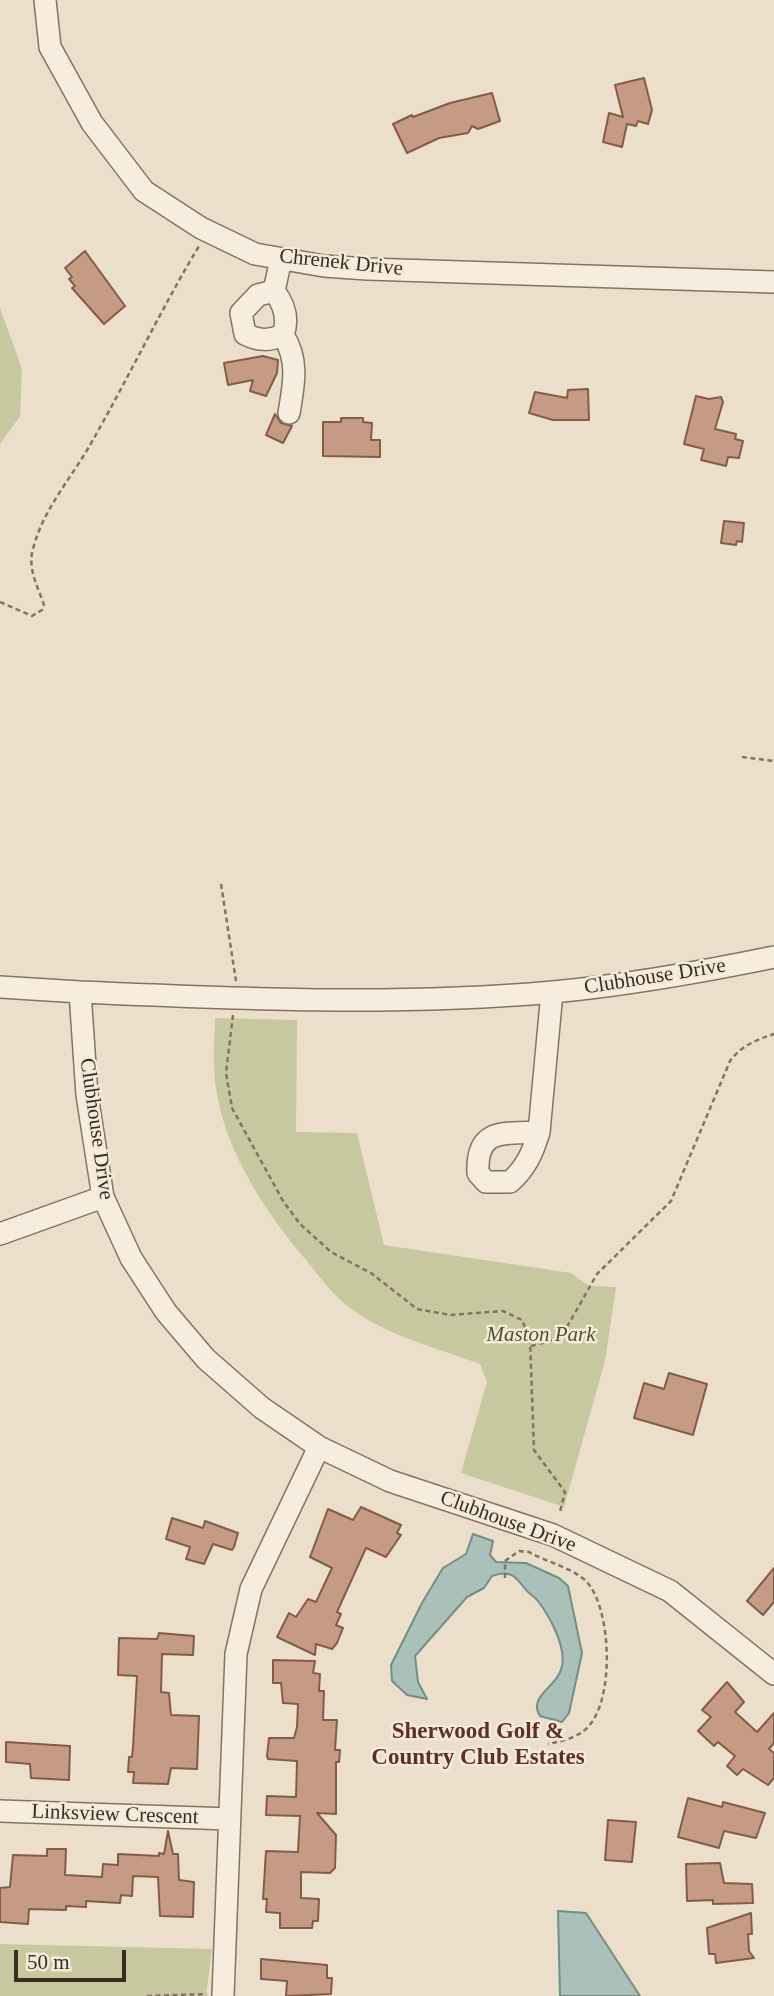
<!DOCTYPE html>
<html>
<head>
<meta charset="utf-8">
<style>
	body { margin:0 }
	#map { position:relative; width:774px; height:1996px; overflow:hidden; background:#ebdfcb; font-family:"Times New Roman",serif }
	canvas { display:block }
	.scale { position:absolute; left:14px; top:1950px; width:112px; height:32px; box-sizing:border-box; border:4px solid #392c23; border-top:0; padding-left:9px; font-size:21px; line-height:24px; white-space:nowrap; color:#392c23; -webkit-text-stroke:5px #f3eada; paint-order:stroke }
</style>
</head>
<body>
<div id="map">
<canvas width="774" height="1996"></canvas>
<div class="scale">50 m</div>
</div>
<script>
const context = document.querySelector('canvas').getContext('2d');
context.lineJoin = 'round';
function fillPath(path, color) {
  context.fillStyle = color;
  context.fill(path, 'evenodd');
}
function strokePath(path, color, width, dash) {
  context.strokeStyle = color;
  context.lineWidth = width;
  context.lineCap = dash ? 'butt' : 'round';
  context.setLineDash(dash || []);
  context.stroke(path);
}
function drawText(font, color, halo, rows, align = 'center') {
  context.font = font + ' "Times New Roman",serif';
  context.lineWidth = 5;
  context.setLineDash([]);
  context.textBaseline = 'middle';
  context.strokeStyle = halo;
  context.fillStyle = color;
  for (const [text, x, y, turn = 0] of rows) {
    context.save();
    context.translate(x, y);
    context.rotate((+turn || 0) * Math.PI / 180);
    context.textAlign = isNaN(turn) ? turn : align;
    if (halo) context.strokeText(text, 0, 0);
    context.fillText(text, 0, 0);
    context.restore();
  }
}
fillPath(new Path2D(`
	M0,308L22,369L20,416L0,444Z
	M215,1018L297,1020L296,1132L357,1133L384,1245L571,1273L589,1286L616,1287L605,1361L564,1507L461,1473L487,1382L480,1364C438,1348 390,1337 353,1310C335,1298 320,1277 306,1260C261,1207 216,1138 214,1066C213,1050 215,1034 215,1018Z
	M0,1944L212,1949L206,1996H0Z`), '#c7c8a0');
const water = new Path2D(`
	M473,1534L493,1541L490,1555L496,1562L526,1563L559,1578L568,1586L582,1653L569,1713L562,1722L540,1716C527,1696 559,1686 562,1666C566,1646 550,1617 538,1601C535,1597 530,1595 526,1590C516,1577 511,1569 492,1576L484,1588L467,1597L415,1656L418,1682L427,1699L407,1695L392,1681L391,1665L422,1603L443,1568L466,1554Z
	M558,1911L586,1913L640,1996H560Z`);
fillPath(water, '#abc0b8');
strokePath(water, '#728e85', 2);
const building = new Path2D(`
	M644,78L652,110L648,124L638,121L636,126L627,124L622,147L603,142L609,113L623,117L615,85Z
	M492,93L500,121L478,129L472,126L468,133L439,138L407,153L393,124L412,115L413,117L450,103Z
	M85,251L125,306L104,324L72,288L75,286L69,279L72,277L65,268Z
	M263,356L278,360L277,373L266,396L250,391L253,380L228,385L224,363Z
	M588,389L589,420H553L529,413L535,392L567,398L568,390Z
	M696,396L709,399L721,397L723,402L715,429L736,434L735,439L743,441L739,458L728,457L726,466L701,460L704,449L684,444Z
	M275,414L281,423L292,426L283,443L266,435Z
	M341,418H363V422L372,423L371,440H380V457L323,456V422H341Z
	M724,521L744,523L742,542L737,541L736,545L721,543Z
	M669,1373L707,1384L693,1435L634,1418L644,1383L664,1389Z
	M361,1507L401,1525L397,1533L401,1535L386,1557L366,1548L337,1612L341,1614L336,1625L343,1628L337,1643L332,1649L316,1644L315,1655L277,1637L289,1613L296,1617L308,1599L316,1602L332,1568L310,1557L328,1509L353,1520Z
	M172,1518L203,1528L205,1521L238,1533L234,1547L232,1550L213,1544L204,1564L186,1559L190,1547L166,1539Z
	M774,1568V1602L763,1615L747,1601Z
	M159,1633L194,1636L193,1655L162,1654L161,1692L169,1693L171,1715L199,1716L197,1769L171,1768L168,1784L133,1783L134,1772H128L129,1757H132L133,1747L137,1676L118,1675L119,1638L157,1639Z
	M273,1660L315,1661L313,1673L320,1674L319,1691H324L323,1720H337L335,1750H340L339,1762H336V1814L317,1813L336,1835L335,1868L330,1873L301,1872V1898L319,1899L318,1921H313L312,1928H280V1913L266,1912L267,1899H263L266,1851L298,1852L300,1816L266,1815L267,1796L296,1797L297,1761L268,1759L267,1756L269,1738H294L297,1727L298,1704L283,1703L281,1683H273Z
	M727,1682L744,1702L735,1712L757,1732L774,1713V1743L769,1749L774,1753V1778L768,1785L743,1769L737,1775L727,1766L735,1756L718,1742L714,1746L698,1731L711,1717L702,1710Z
	M6,1742L70,1746L69,1780L31,1778L30,1764L6,1762Z
	M688,1798L722,1807L723,1802L765,1813L756,1838L724,1831L719,1848L678,1837Z
	M608,1820L636,1822L632,1862L605,1860Z
	M168,1831L173,1854H178L179,1880L194,1882L193,1917L160,1916L158,1877L133,1876L132,1896L121,1895L120,1903L86,1901V1907L66,1906V1910L29,1909L28,1924L0,1922V1888L10,1887L13,1855L47,1856V1849H66L65,1875L102,1877L103,1864L118,1865V1854L159,1856V1853L164,1854Z
	M720,1863L724,1883L752,1884L753,1903L713,1904V1900L687,1901L686,1864Z
	M751,1913L752,1934H748L749,1951L754,1958L716,1963L715,1954H709L707,1928Z
	M261,1959L327,1965V1978H332L331,1994L286,1996L287,1981L261,1979Z`);
fillPath(building, '#c59b85');
strokePath(building, '#835c49', 2);
const minor = new Path2D(`
	M45,0L50,47L92,123L144,191L201,228L255,254L324,266L367,269L774,282
	M274,291C284,304 289,319 283,335C269,341 259,341 245,334L241,313L258,295L274,291L281,259
	M283,335C299,360 294,384 289,413
	M774,957C701,972 628,985 553,992C396,1006 238,999 80,992L87,1095L103,1197L131,1258L166,1312L206,1359L262,1408L319,1447L390,1481L553,1535L670,1591L774,1674
	M0,987L80,992
	M539,1132C504,1134 476,1127 478,1173L486,1182H510C526,1168 533,1152 539,1132L552,992
	M0,1234L103,1197
	M0,1811L230,1819
	M223,1996L236,1654L251,1589L319,1447`);
strokePath(minor, '#867261', 24);
strokePath(new Path2D(`
	M0,602L32,616L42,610L44,605C38,587 29,572 32,553C41,512 70,480 90,445C128,379 160,311 199,246
	M742,757L774,761
	M221,884L236,981
	M233,1015L226,1073L232,1108L283,1201L300,1224L331,1252L371,1273L417,1309L450,1315L503,1311L522,1320L530,1339L534,1450L565,1492L560,1512
	M531,1346L550,1341L563,1334L597,1274L671,1201L730,1061C741,1046 756,1040 774,1034
	M505,1578V1561L519,1551L529,1552C546,1562 571,1567 586,1581C612,1608 615,1701 587,1728C577,1738 562,1741 548,1744
	M147,1996L207,1994`), '#867261', 2.5, [5, 3.5]);
strokePath(minor, '#f6edde', 21);
drawText('21px', '#392c23', '#f3eada', [
	["Chrenek Drive",341,263,6],
	["Clubhouse Drive",655,977,-9],
	["Clubhouse Drive",96,1129,82],
	["Clubhouse Drive",508,1522,20],
	["Linksview Crescent",115,1815,2]
]);
drawText('italic 21px', '#4c532b', '#f3eada', [
	["Maston Park",541,1335]
]);
drawText('bold 23px', '#612e26', '#f3eada', [
	["Sherwood Golf &",478,1732],
	["Country Club Estates",478,1758]
]);
</script>
</body>
</html>
